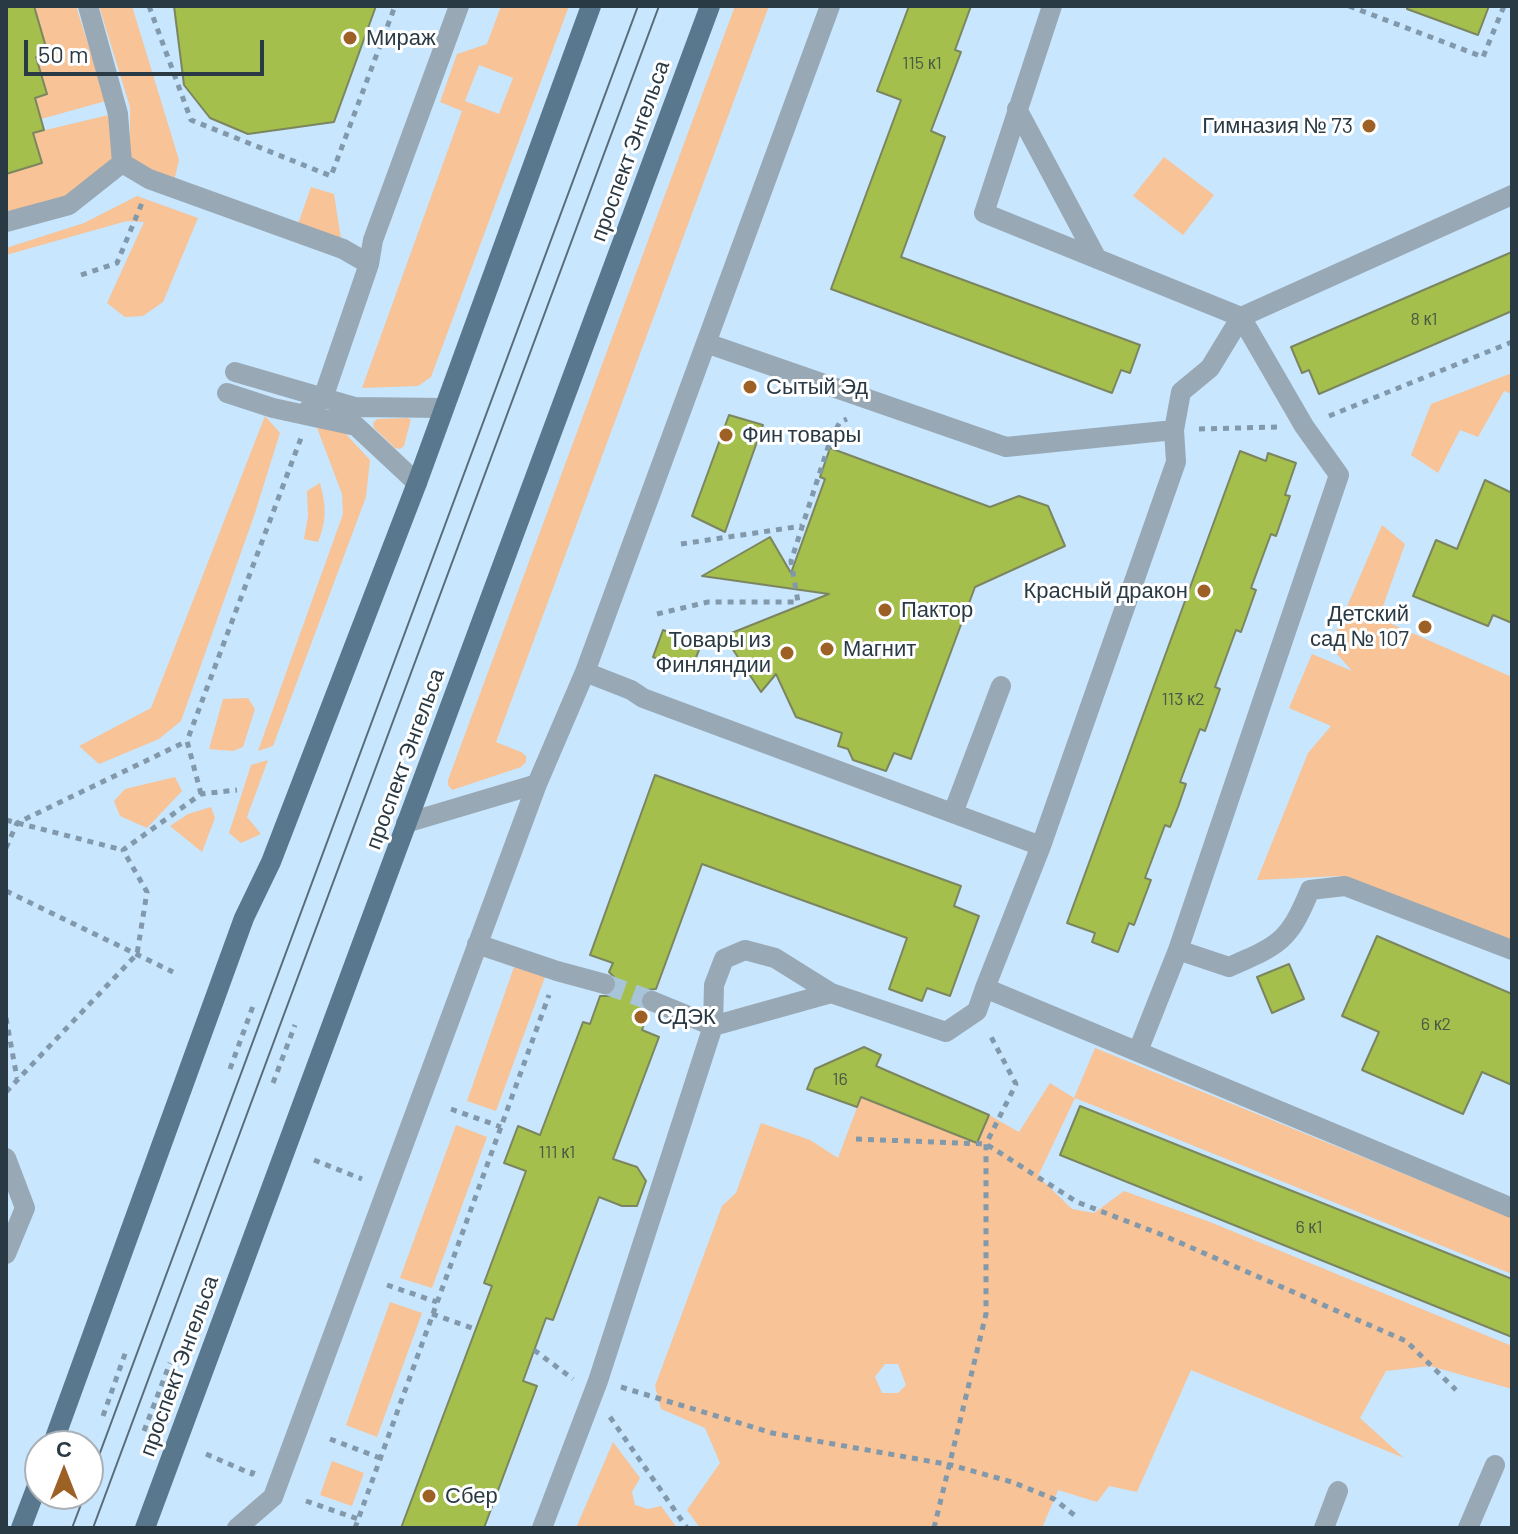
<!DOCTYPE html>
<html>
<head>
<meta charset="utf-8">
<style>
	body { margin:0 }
	#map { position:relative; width:1518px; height:1534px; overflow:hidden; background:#c8e6fe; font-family:Barlow,sans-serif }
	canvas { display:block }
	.frame { position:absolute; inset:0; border:8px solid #2a3a45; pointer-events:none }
	.north { position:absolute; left:24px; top:1430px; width:80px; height:80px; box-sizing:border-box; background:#fff; border:2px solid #aab0b5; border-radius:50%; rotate:0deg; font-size:22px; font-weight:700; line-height:32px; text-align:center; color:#2a3a45 }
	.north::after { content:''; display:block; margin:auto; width:28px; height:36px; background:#9e6125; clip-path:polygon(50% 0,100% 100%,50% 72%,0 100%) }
	.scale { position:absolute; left:24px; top:40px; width:240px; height:36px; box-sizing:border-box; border:4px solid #2a3a45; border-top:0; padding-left:10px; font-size:24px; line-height:28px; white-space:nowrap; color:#2a3a45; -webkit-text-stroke:6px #fff; paint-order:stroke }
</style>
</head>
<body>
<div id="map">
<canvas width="1518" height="1534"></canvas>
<div class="frame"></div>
<div class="north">С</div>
<div class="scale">50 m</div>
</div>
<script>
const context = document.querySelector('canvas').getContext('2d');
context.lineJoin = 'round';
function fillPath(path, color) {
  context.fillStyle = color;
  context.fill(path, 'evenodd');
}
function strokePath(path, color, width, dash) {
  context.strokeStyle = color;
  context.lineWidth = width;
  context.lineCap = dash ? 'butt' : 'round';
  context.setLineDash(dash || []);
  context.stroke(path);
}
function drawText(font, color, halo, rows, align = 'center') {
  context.font = font + ' Barlow,sans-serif';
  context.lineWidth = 6;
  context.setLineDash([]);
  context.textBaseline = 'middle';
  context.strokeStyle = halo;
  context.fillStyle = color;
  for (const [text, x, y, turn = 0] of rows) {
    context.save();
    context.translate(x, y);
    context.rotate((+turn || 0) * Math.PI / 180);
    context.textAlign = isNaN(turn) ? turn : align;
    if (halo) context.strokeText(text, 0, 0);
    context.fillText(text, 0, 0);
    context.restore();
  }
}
fillPath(new Path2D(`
	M34,6H76L106,101L41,119L35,98L47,94L36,57L48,53Z
	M99,6H132L179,160L174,181L130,158V107Z
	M501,6H569L431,377L418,386L362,388L462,111L440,102L457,54L487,44ZM479,65L513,78L499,114L465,101Z
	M735,6H769L496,742L521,752L526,756V762L521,767L452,790L448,785V780Z
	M113,114L117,161L67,201L6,217V174L42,163L33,133Z
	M1164,157L1214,195L1183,235L1133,196Z
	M311,187L334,194L342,245L297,227Z
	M137,196L198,218L163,302L143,316L125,317L107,303L144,222L127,221L6,255V248L84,223Z
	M1512,373V394L1504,391L1478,437L1460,430L1438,473L1411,455L1431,404Z
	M265,416L280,433L254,516L181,721L159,739L99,764L79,746L151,708Z
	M407,418L411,419L404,446L400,449L395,448L374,428L373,423L377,419Z
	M316,425L344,432L370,460L366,497L273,746L258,751L343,514L342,494Z
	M320,483C326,506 327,520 318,542L304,539L308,516L307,491Z
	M1382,525L1405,544L1381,612L1387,622L1512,677V944L1340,876L1257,880L1308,753L1331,726L1289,708L1312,654L1352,671L1330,646Z
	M248,698L255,709L243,747L233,751L209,749L223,699Z
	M268,760L247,817L261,834L241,843L229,833L251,765Z
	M175,777L182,791L147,828L120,816L114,801L125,789Z
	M211,807L215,818L202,852L170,826L188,814Z
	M514,967L545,977L496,1111L467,1101Z
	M1095,1048L1512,1218V1274L1075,1098L1038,1176L1072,1209L1094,1213L1124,1191L1210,1222L1512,1346V1389L1430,1366L1386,1371L1360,1418L1404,1458L1191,1370L1137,1492L1109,1486L1097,1502L1058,1490L1042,1528H700L687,1510L720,1463L705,1428L661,1409L655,1386L722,1206L736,1193L761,1123L810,1140L838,1158L861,1097L977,1143L989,1115L1019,1132L1050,1083L1074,1098ZM885,1364H898L906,1385L898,1393H882L875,1377Z
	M456,1125L487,1137L432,1288L400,1278Z
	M390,1302L422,1313L377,1437L346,1425Z
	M613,1442L640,1478L632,1492L635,1505L648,1509L661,1506L677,1528H576Z
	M332,1461L364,1473L352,1506L320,1495Z`), '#f7c397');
const building = new Path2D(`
	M6,6H34L48,54L36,57L47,94L35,98L44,130L33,133L42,163L6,174Z
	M174,6H376L334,122L248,134L210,118L184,85Z
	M909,6H971L955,50L961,52L931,131L945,137L901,257L1140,345L1130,373L1121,370L1112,393L831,289L901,100L877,91Z
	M1407,6H1489L1478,35L1407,9Z
	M1512,252V311L1319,394L1309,370L1302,373L1291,347Z
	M729,415L763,425L725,532L692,516Z
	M830,448L990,507L1019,496L1048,506L1065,546L975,587L911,759L894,753L886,771L853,760L848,749L838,746L842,733L796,717L776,674L761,692L724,636L829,594L702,576L770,537L791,573L825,479L820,477Z
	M1240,451L1266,461L1268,453L1296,463L1285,495L1290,496L1276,536L1271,534L1251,588L1256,590L1241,632L1236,630L1215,687L1220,689L1205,731L1200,729L1180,782L1186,784L1178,807L1170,827L1165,825L1145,878L1151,880L1134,925L1129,923L1118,952L1092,942L1095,933L1067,923Z
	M1485,480L1512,493V623L1493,615L1488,626L1413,596L1436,540L1457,549Z
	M663,630L701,645L690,672L653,657Z
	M655,775L961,886L954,906L979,916L950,996L927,988L922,1001L889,989L907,938L702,864L656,989L645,990L640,997L641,1008L648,1013L642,1030L659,1037L613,1159L637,1167L646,1181L637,1206H622L599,1197L553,1320L546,1318L523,1381L537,1386L484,1528H401L492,1286L484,1283L526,1171L504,1163L518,1126L540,1135L583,1022L590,1024L600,996H609L617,988V980L609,972L613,963L590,955Z
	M1377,936L1512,994V1085L1482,1072L1463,1114L1362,1070L1379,1032L1342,1016Z
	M1289,964L1304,999L1272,1013L1257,977Z
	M864,1047L881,1055L876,1066L989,1115L977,1143L861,1097L857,1107L807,1089L815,1069Z
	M1080,1106L1512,1279V1337L1060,1155Z`);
fillPath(building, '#a4bf4b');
strokePath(building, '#7b8660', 2);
strokePath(new Path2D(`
	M605,984L652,1001`), '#a8c4d9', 20, [20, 10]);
strokePath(new Path2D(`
	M149,6L191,120L331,176L395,6
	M1349,6L1483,57L1504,6
	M81,275L117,263L142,203
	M1329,416L1512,342
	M1199,429L1277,427
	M681,544L802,526
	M657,614L708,602H798L791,561L831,438L840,422L847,419
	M201,794L187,741L301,438
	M6,820L123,850
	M6,848L17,823L187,741
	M6,891L173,972
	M6,1018L17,1078
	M230,1069L253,1006
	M273,1083L295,1025
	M6,1092L137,954L147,892L123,850L201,794L237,790
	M451,1109L501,1127
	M856,1139L986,1144L1077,1202L1160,1234L1406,1341L1456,1390
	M314,1160L362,1179
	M387,1285L437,1302
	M432,1314L475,1329
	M534,1350L573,1379
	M621,1387L772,1433L951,1465L1012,1482L1054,1499L1078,1518
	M103,1416L126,1351
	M610,1417L687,1528
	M144,1431L170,1363
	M330,1439L380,1458
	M206,1454L252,1474L254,1469
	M306,1501L358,1519
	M355,1528L549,995
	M934,1528L986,1314V1144L1016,1084L989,1033`), '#8299ac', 5, [6, 6]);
strokePath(new Path2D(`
	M88,6L118,114L122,163
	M1052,6L984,213L1241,317L1304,426L1339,475L1178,950
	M1017,109L1097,259
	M122,163L149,179L343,249L369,264
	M6,222L69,205L122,163
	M706,343L1006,447L1174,430L1181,392L1210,368L1241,317L1512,195
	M235,372L355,407L444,408
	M227,393L273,408L356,426L417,483
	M303,414L323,398L369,264L373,240L459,6
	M585,672L631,690L643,698L1041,846
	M953,813L1001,686
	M406,823L537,784
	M477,944L557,971L605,984
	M985,988L1041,846L1176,462L1174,430
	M652,1001L713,1026L831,993L946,1032L977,1011L985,988L1512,1208
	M1138,1051L1178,950L1229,967C1280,945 1289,941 1310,890L1345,886L1512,950
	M6,1158L25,1208L6,1254
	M237,1528L273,1497L537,784L585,672L830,6
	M542,1528L598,1381L713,1026L714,985L724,959L745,950L775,958L831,993
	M1324,1528L1338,1491
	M1468,1528L1495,1465`), '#98a8b4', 20);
strokePath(new Path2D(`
	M52,1446L244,918L271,862L417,483L591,6
	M21,1528L40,1478
	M145,1528L710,6`), '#59778d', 20);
strokePath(new Path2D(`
	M88,1485L638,6
	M72,1528L85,1494
	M93,1528L659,6`), '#576b79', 2);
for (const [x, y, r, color] of [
	[350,38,8,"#9e6125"],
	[1369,126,8,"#9e6125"],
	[750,387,8,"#9e6125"],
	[726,435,8,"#9e6125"],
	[1204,591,8,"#9e6125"],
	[885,610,8,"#9e6125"],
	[1425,627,8,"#9e6125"],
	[827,649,8,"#9e6125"],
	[787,653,8,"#9e6125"],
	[641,1017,8,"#9e6125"],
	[429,1496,8,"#9e6125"]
]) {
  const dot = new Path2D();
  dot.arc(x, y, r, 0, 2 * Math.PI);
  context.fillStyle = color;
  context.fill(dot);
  strokePath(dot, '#fff', 3);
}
drawText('18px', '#485b46', null, [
	["115 к1",922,63],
	["8 к1",1424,319],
	["113 к2",1183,699],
	["6 к2",1436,1024],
	["16",840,1079],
	["111 к1",557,1152],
	["6 к1",1309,1227]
]);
drawText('22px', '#2a3a45', '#fff', [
	["Мираж",366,38],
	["Гимназия № 73",1353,126,"right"],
	["Сытый Эд",766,387],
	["Фин товары",742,435],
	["Красный дракон",1188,591,"right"],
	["Пактор",901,610],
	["Детский",1409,614,"right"],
	["сад № 107",1409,639,"right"],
	["Товары из",771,640,"right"],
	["Финляндии",771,665,"right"],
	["Магнит",843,649],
	["СДЭК",657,1017],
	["Сбер",445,1496]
], 'left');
drawText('22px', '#2a3a45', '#fff', [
	["проспект Энгельса",630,151,-70],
	["проспект Энгельса",405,759,-70],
	["проспект Энгельса",179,1366,-70]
]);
</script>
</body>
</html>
